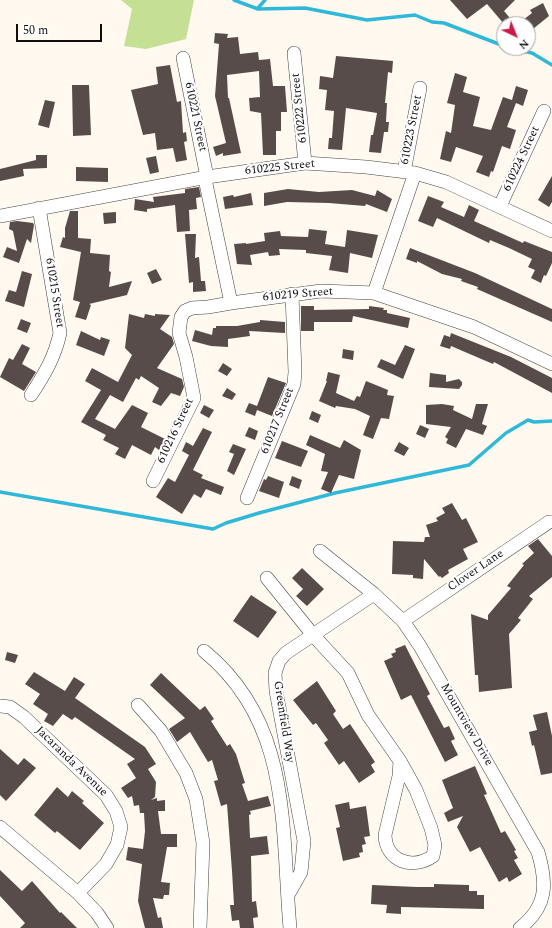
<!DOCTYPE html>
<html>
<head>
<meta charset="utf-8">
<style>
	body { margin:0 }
	#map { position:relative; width:552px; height:928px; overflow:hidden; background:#fff9f0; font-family:Spectral,serif }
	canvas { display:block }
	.north { position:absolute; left:496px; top:16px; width:40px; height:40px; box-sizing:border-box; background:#fff; border:1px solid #9f9f9f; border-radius:50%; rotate:137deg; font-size:11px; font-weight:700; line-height:16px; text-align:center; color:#0f0f0f }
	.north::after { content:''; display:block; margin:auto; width:14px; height:18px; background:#cb1a46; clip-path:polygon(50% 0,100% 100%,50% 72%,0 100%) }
	.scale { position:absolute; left:16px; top:24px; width:86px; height:18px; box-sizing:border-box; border:2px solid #0f0f0f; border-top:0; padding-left:5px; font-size:12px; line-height:14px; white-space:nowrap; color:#0f0f0f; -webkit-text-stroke:3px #fff; paint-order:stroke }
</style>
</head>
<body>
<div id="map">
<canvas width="552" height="928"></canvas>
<div class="north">N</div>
<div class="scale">50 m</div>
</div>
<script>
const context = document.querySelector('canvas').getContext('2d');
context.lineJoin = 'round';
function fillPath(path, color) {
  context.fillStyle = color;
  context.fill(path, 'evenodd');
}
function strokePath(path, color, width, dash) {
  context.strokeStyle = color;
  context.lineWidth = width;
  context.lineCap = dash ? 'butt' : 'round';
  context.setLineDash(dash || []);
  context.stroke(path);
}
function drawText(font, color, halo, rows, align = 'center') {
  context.font = font + ' Spectral,serif';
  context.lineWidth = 4;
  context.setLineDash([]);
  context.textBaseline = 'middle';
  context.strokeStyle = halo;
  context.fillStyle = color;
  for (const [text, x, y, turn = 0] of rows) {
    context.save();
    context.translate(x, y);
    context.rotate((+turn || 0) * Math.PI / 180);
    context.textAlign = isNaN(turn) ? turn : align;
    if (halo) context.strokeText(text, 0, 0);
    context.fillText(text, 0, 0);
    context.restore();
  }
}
fillPath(new Path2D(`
	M121,0H194L186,39L146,49L124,46L132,9Z`), '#c5e094');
strokePath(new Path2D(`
	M234,0L258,9L305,8L367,20L415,15L432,22L444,23L504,46
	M258,8L265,0
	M509,48L532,53L552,65
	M0,492L213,529L226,523L259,513L335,493L469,465L506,433L528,420L534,422L552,421`), '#30b8d9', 3.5);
fillPath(new Path2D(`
	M450,0H515L504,11L515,24H504L487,4L467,19Z
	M543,3L549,16L528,33V24H518L532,13L530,10Z
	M215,33L228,34L227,38L238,37L240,54L258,52L259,60L270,59L273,86H285L287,112H281V131H276V155H263L261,113L250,111L249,98L260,97L259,71L227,75L228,98H229L241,153L223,156V153L216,156L213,147L226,143L215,96L219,44L214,43Z
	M336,56L393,61L392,73L388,72L385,103H387L386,122H389L388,132H384L381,153L369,152L371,135H373L377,113L346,108L342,150L328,149L329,138H332L334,111L325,110L327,90L319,89L320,76L333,78Z
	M170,65L177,102L181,101L183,133L186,132L187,141L184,142L187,160L176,162L173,148L157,150L155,133L143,135L131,90L158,84L156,67Z
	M455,73L467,77L463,92L480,97L473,126L491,130L503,97L512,100L516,86L528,90L523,106L516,103L507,127L516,130L510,149L502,146L493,172L491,171L489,177L476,172L483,156L456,147L451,162L440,159L446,131L451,133L455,105L447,103Z
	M72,85H89L91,135L73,136Z
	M45,100L55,102L49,128L38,125Z
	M36,155H47V168L23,169L24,176L0,181V169L36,160Z
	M156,156L159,172L150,174L146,158Z
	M76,167L108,168V182L76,181Z
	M552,176V202L549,207L538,200Z
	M199,187L201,197L196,198L197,209L189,210L190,231L177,232L175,205L147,209V212L134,210L135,199L154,202L153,197L185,193V189Z
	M288,189L319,192L352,190L375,196L377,190L392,199L387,212L366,204L365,206L329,203L287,202L264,206V193Z
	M251,193L253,205L225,209L223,197L233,195L234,197Z
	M428,196L444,202L441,207L464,217L469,205L479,210L474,221L523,243L524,241L552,252V263L546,276L544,275L541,283L531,278L535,270L528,267L532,259L509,248L490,240L489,243L437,218L433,227L418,221Z
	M70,211H78V238L91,239L90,253L110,255L109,271L111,272L109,287L132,281L127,295L89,304L91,305L86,320L75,317L80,302L73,300L81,252L60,247L63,237L65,238V228Z
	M116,212V223L104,224L103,213Z
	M17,221L33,223L34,225L31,243L27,239L19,263L3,257L7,247L17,251L13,231L9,229L10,222Z
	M309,229L327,231L325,244L345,247L347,230L378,235L372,258L350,253L348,273L329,270L332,256L306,253V250L279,249L280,255L269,256L268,252L250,255L252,265L237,264L234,244L246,243V244L265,241L264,233L280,231L281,236L308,237Z
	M185,234H196L195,258L199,257L201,281H205L206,291L193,292V282L189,283Z
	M410,248L475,273L552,309V322L477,289L478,287L461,281L462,279L442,274L417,261V263L406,259Z
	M156,269L162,280L152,284L147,273Z
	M22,271L32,274L24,307L5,301L9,290L16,292Z
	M301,306H314V310L369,309V306L384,308L383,310H387V313L410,318L408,328L353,316L352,322H314V331H301Z
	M129,314L144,318L145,314L155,316V314L170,315L160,329L172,337L174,344L157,368L182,379L184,387L180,396L171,393L161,406L152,402L159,388L141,376L139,380L136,378L123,402L110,395L95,419L115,429L132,405L148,413L141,427L165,439L159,450L155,447L151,455L132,445L125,459L115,454L119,448L103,440L106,435L81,422L101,390L85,381L92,368L118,382L132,355L125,348Z
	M21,319L31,323L27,333L17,329Z
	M260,320L285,322V333L249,331L250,336L228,339V347L211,346L192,341L195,330L212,335L213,328H216V326H237L260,322Z
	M81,331L100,340L101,337L110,340L104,356L76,345Z
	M451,333L511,357L552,378V393L494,362L493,364L451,346L450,349L440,346L444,335L450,337Z
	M22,344L30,348L22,364L36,372L24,391L0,377L9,358L13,360Z
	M405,345L415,349L403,379L377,367L381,359L395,365Z
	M343,349L354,351L353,360L342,358Z
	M223,363L232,369L227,376L218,371Z
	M328,372L340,375L336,393L354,401L357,396L360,397L366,381L388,390L387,395L394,396L389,419L381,418L373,439L363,435L370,416L355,409L336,406L335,408L319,401L327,381H326Z
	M430,373L446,375V382L459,379L462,382V385L459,389L429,387Z
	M268,377L286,383L272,416L257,410L255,416L245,412L249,403L257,406Z
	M227,388L236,394L232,400L222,396Z
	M442,404L454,406L453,410L472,419L476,404H488L482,424L487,426L483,435L466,429L456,448L446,443L448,439L445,437L451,427L426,424V405Z
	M204,405L214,410L209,418L200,413Z
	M312,411L321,415L318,423L309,419Z
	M420,425L429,429L425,438L416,434Z
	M249,427L258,431L255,440L245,436Z
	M203,428L212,432L193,470L203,475L201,478L224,487L221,495L206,489L201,498L194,494L182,514L156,497L168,478L175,482L189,455L182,451L186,442L193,446Z
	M310,435L340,448L344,440L361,450L354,479L339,475L331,493L321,489L328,472L321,471L325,454L306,445Z
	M282,441L308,451L301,467L275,458Z
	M399,442L409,448L404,456L394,451Z
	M233,444L246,449L234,475L227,471L234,454L229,452Z
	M268,476L284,482L279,498L259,491L264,479L266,480Z
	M292,476L302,480L299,489L289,485Z
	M452,503L462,520L466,518L478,542L463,549L468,559L448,570L449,573L442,578L440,576L439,577L424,559L423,579L413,578V575L392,574L393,541L424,542L425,537H430L426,525L438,521L436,518L445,513L442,508Z
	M538,539L552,556V577L529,596L533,599L518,618L521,620L509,634L512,688L479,692L478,675H475L471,614L488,620V615L511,588L507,586L524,565L522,564L534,553L528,546Z
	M302,568L324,589L307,606L296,596L303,589L292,578Z
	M251,595L277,612L258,638L233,621Z
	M405,645L430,694L427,696L444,728L449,726L455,739L451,741L458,755L445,762L411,695L401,700L384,661L393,657L391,654L396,652L395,649Z
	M7,652L18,655L15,663L5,660Z
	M34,672L65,691L74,677L85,684L75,698L145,747L156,764L148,769L156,782L155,797L151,800L157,798V801L165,800V811H158L161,834H177V847H167L161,882L170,883L169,895H164L163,899L153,898L158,918L161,917L163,928H145L138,901L142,864L126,860L128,847L143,849L145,831L144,813H140L139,805L134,806L132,796L128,798L121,788L136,778L127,764L135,759L75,717L72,720L63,714L53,726L44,721L48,714L33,704L40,694L25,684Z
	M161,673L200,710L205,706L214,719L211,721L227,746L230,744L236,754L245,783L242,784L248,801L268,796L271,806L250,811L251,814L249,815L250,838L267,836L269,854L251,856L252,902L256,901L258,917L253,918L254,928H240L239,920L232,921L230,905H234L232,871L227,804L221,806L214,781L218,780L212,760L208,762L190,732L177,742L169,729L185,718L150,685Z
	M317,681L336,711L333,714L343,729L350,724L375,762L371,765L375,772L359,783L344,761L339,765L324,743L328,740L316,723L313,725L293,700Z
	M547,712L552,736V773L541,775L534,745L532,746L529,732L537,730L533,715Z
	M0,749L18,765L24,758L36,768L6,801L0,795Z
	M475,766L487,794L484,795L501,833L505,831L516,850L514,851L518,858L514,860L522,874L509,882L507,877L499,882L480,847L470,852L457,827L463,816L448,822L444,813L453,808L442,780Z
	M57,787L68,797L72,791L84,801L82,803L104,823L80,850L57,831L55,833L34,815Z
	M349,802L350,809L366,806L370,836L364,837L366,844L362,845L363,852L359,853L360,857L343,861L336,828L340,827L335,805Z
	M0,870L22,891L32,881L60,913L61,912L77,928H20L25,923L0,896Z
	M434,884L469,885V891H477V895H484V909L401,907V914L386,913L387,905L371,904L372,885L417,887H434Z`), '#584c4a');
const minor = new Path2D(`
	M294,53L305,163
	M183,58L207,177L205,179L231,303L321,291L374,293L474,327L552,364
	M404,172L420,88
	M500,206L544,111
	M0,216L207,177L305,163L366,167L415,173L446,182L552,231
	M374,293L415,173
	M31,395C44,375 55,357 60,333L39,208
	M153,481L194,398L186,357L179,333L181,317L185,311L192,308L208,307L231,303
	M247,498L294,384L295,372L292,294
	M320,551L374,594L403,621L420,646L538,852C547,883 548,906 520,928
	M267,578L313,635L348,673L368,715L400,761L416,790L431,828L435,845L433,856C413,870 386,862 385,835L399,776L400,761
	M403,621L549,522
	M204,651C292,723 281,826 290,928
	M138,705L161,731L186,773L196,799L203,843L200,928
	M0,706L10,707L24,717L106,795L116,811L121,827L117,845L106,864L78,893
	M0,827L78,893L97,913L107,928
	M288,895L301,872L304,841L276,691L275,673L279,661L286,653L374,594`);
strokePath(minor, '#424242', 14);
strokePath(minor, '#fff', 13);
drawText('12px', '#0f0f0f', '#fff', [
	["610222 Street",300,108,-96],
	["610221 Street",195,117,78],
	["610223 Street",412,130,-79],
	["610224 Street",522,159,-65],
	["610225 Street",280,168,-6],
	["610215 Street",54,293,81],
	["610219 Street",298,295,-5],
	["610217 Street",278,421,-68],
	["610216 Street",176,431,-65],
	["Clover Lane",476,571,-34],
	["Greenfield Way",283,722,81],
	["Mountview Drive",466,725,60],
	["Jacaranda Avenue",71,762,44]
]);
</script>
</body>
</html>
